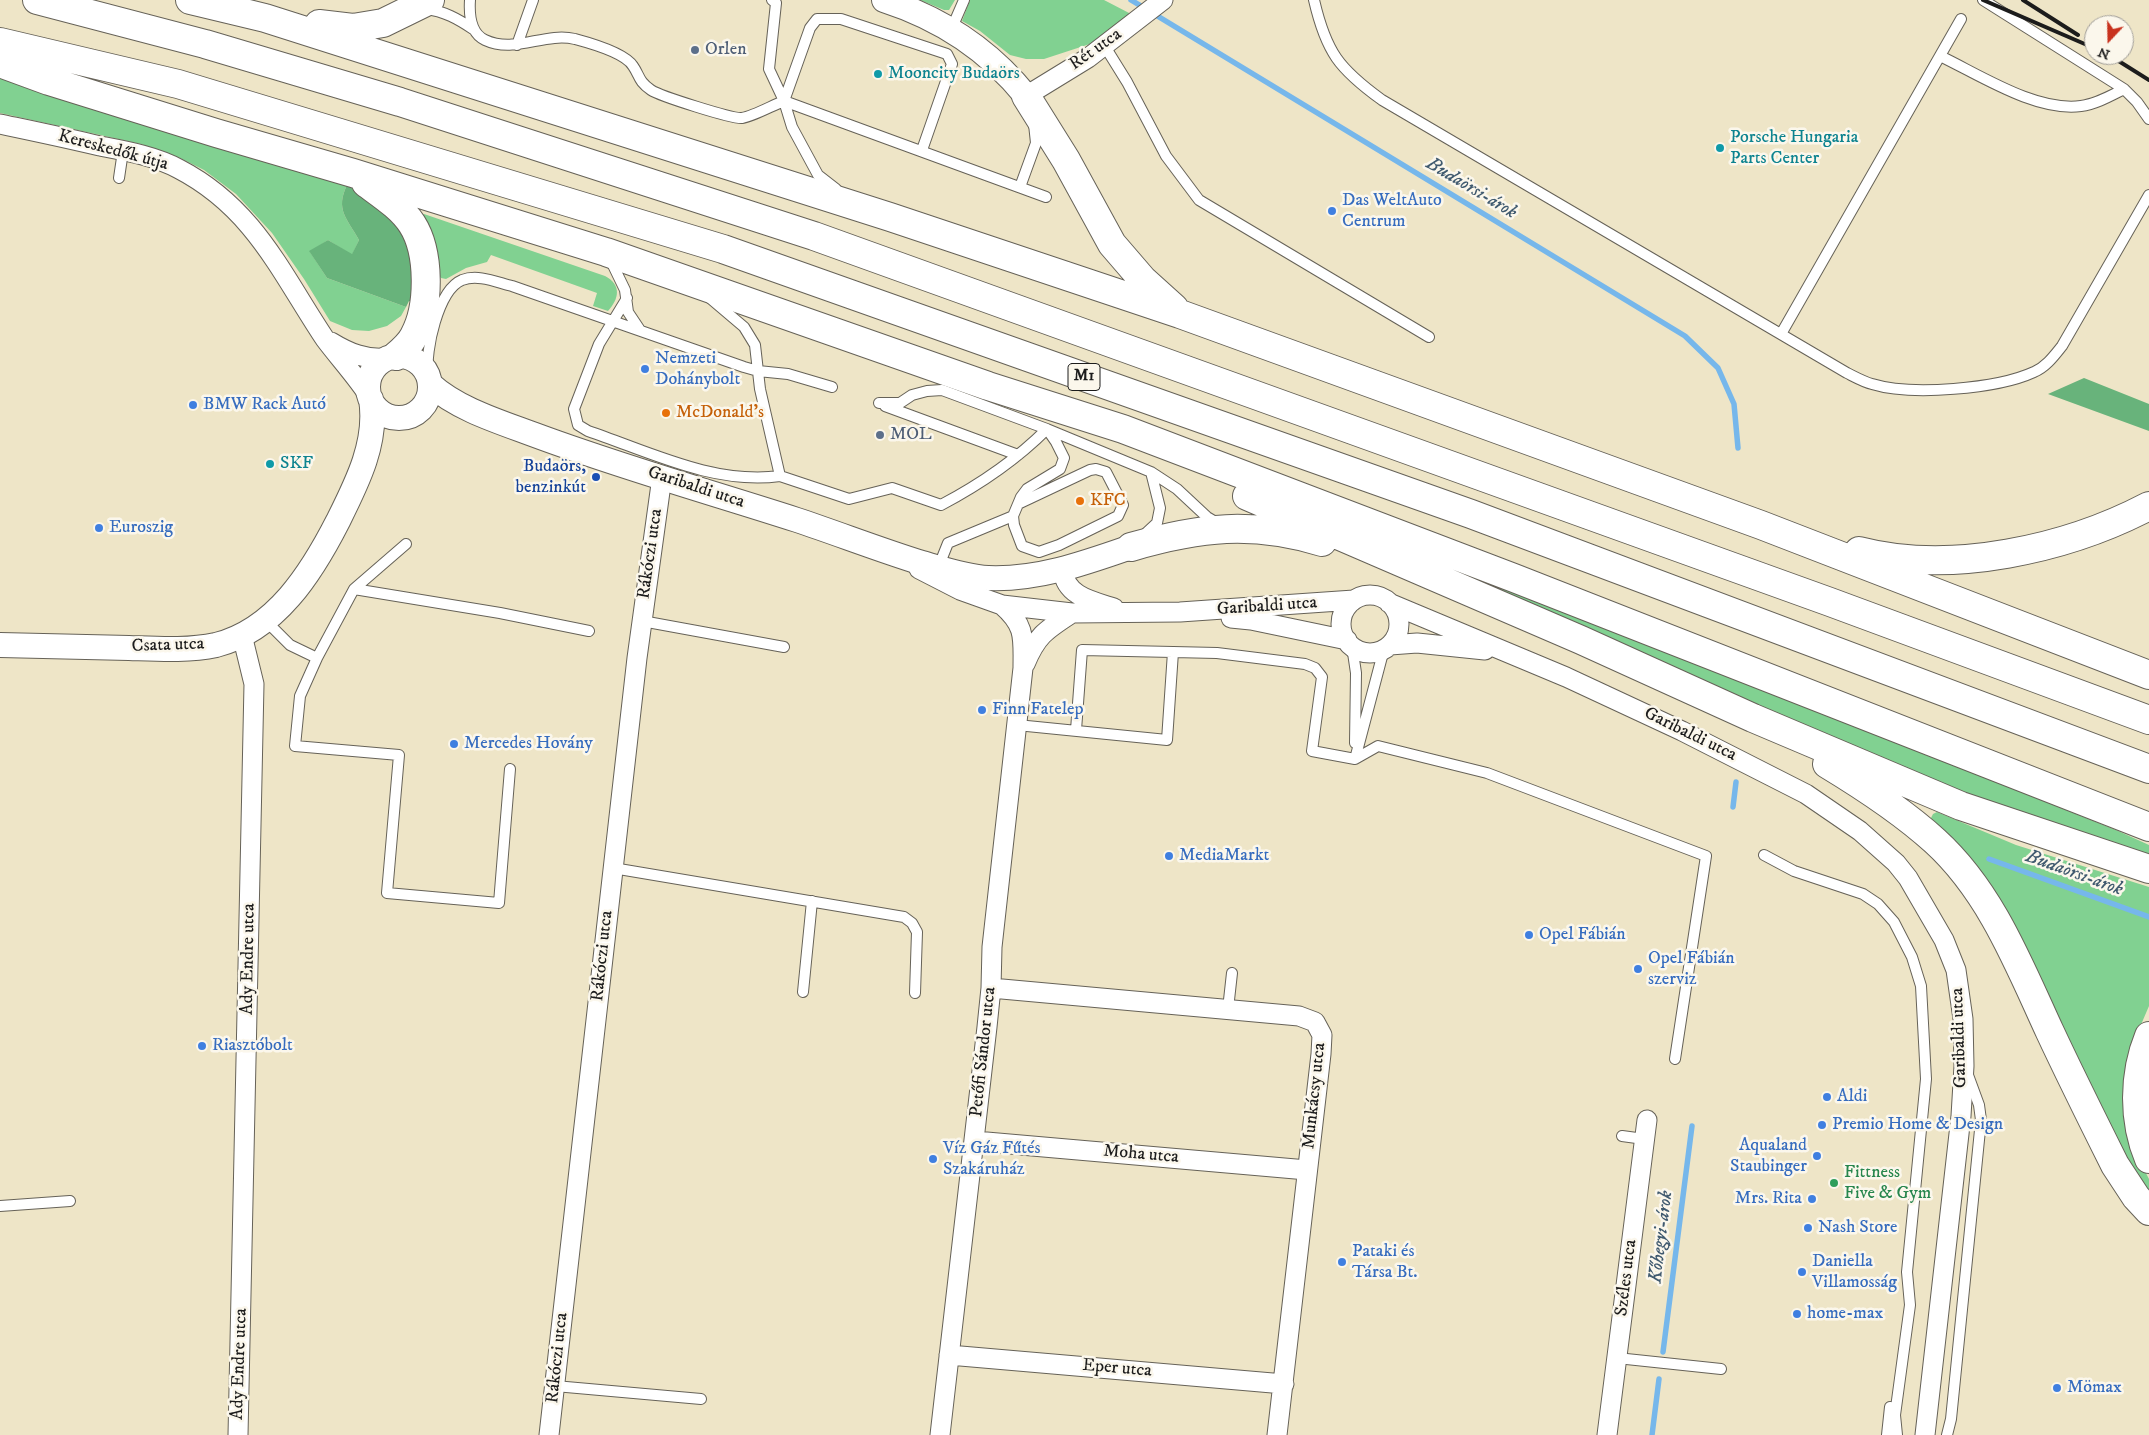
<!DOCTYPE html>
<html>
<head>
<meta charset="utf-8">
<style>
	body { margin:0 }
	#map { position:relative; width:2149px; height:1435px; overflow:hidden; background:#eee5c7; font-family:"IM FELL DW Pica",serif }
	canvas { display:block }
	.north { position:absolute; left:2084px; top:15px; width:50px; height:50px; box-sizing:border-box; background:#fbf7ec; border:1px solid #a29f99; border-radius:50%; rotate:201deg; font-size:14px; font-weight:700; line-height:20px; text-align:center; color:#1c1c1c }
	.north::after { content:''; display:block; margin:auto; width:18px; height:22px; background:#c8321e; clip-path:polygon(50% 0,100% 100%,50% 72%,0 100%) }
</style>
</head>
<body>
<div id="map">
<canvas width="2149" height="1435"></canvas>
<div class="north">N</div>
</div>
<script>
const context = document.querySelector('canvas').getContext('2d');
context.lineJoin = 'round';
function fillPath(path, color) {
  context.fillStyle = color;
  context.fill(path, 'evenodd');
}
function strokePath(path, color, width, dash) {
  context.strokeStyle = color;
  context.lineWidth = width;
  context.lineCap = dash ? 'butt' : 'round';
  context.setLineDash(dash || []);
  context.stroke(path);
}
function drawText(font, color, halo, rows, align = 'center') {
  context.font = font + ' "IM FELL DW Pica",serif';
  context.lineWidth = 5;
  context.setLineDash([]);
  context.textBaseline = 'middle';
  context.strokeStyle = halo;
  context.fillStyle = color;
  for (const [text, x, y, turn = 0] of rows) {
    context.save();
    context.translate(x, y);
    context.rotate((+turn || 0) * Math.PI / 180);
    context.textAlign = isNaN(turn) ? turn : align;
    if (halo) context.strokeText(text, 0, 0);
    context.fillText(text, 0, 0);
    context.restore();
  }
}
fillPath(new Path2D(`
	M920,0H955L949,10H944Z
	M970,0H1104L1131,14L1099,41L1044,59H1026L1010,55L980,31L962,21Z
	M0,76L347,185C335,210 347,218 359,240L352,255L328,240L310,252L327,278L406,307L401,316L387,326L369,331L352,330L330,321L304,279L272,233L236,194L204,170L180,158L141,144L0,113Z
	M424,214L605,276C622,285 619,299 608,311L593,306L597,293L491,255L487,262L466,268L446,279L441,278L437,272L419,217Z
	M1383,537L2116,830L2149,845V864L2032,824L1380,543Z
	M1937,812L2016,845L2149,887V1006L2140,1027L2139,1160L2149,1179V1196L2131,1174L1942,829L1931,818L1933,814Z`), '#81d191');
fillPath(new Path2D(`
	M347,185L368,195L413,244L416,303L409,301L406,307L327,278L309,251L328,240L352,254L359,240C347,218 335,210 347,185Z
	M2084,378L2149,404V431L2048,394Z`), '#68b37b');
strokePath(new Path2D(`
	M1131,0L1685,336L1718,368L1734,404L1738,448
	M1733,807L1736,782
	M1989,859L2149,917
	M1663,1352L1692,1126
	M1652,1435L1659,1379`), '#76b7eb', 5.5);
const service = new Path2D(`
	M470,0C469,15 470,33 485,40C515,54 544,32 575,39C590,43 625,53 633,66C640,76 638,81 651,90C660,96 732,119 742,118C754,116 773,105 784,101L1046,197
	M772,0L776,3L769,69L784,101L792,127L818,175L836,189
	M1314,0C1326,52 1339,69 1382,100L1847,373C1855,377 1864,382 1872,384C1911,396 1997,389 2034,372C2046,367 2054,356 2062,346L2149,195
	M1983,0L2124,89L2137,102L2149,119
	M426,9C444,11 458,19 473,29
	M951,30L964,0
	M517,45L533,0
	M1104,45L1127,82L1166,156L1199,200L1429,337
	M1940,56C1980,75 2036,112 2081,106C2096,104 2110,96 2124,89
	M784,101L810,28L817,19H841L947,54L952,64L922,150
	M119,178L123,151
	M1020,187L1036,143L1034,124
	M610,259L625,290L628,312L640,330
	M627,298L599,344L574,409L578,425L588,431C650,452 714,485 780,476
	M711,299L744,327L755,345L760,389L780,476L849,499L892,488L941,505C979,485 1016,460 1047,429L1056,442L1064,458L1060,469L1027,489L1021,497L1013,516L1014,525L1022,546L1039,552L1059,545L1118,516L1123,505L1106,472L1096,469L1090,470L1020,503
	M1781,334L1961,19
	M428,374C425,351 438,290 462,280C478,274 496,282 512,286L744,367L758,371L788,374L832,387
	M879,403H900L912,395L927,391L942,390L1047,429L1151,472L1177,489L1207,517L1217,523
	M885,406L1018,455
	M1143,536L1157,523L1160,508L1151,472
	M938,568L948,543L1013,516
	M354,589L500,613L589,631
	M265,620L290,645L317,658L354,589L406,544
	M642,621L784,647
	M1352,646L1356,673L1355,743
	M317,658L300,696L295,746L399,755L387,893L499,903L510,769
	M1017,725L1167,740L1173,652L1217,653L1305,664L1315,668L1322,677L1312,751L1355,759L1378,746L1487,773L1706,856L1675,1059
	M1076,730L1082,650L1173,652
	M1355,759L1384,649
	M1764,855L1794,871L1863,894L1878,904L1894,922L1912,957L1921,986L1926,1079L1907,1272L1910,1305L1895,1415L1897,1435
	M613,868L904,917L912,923L917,932L915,993
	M803,992L812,901
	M1228,1009L1232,973
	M1622,1136L1644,1139
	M0,1206L70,1201
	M1617,1358L1721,1369
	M555,1386L701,1399
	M1887,1435L1890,1407
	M1947,1435L1951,1419L1981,1120L1979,1105L1968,1075`);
const minor = new Path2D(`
	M1026,96L1088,58L1163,0
	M0,124C33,131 67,138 100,146C126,151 155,156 179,169C254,208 281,273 325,339C340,359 357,377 371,399
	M331,342C349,353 366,360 387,358
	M919,569L960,590L1002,605L1072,613L1180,612L1354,600
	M1063,570C1065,596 1092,601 1114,608
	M1341 624a29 29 0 1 1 58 0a29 29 0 1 1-58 0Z
	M1389,603L1566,677L1682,731L1806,794L1860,831L1896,863L1908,878L1944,940L1956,970L1963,1019L1964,1066L1961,1116L1925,1435
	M1231,618L1251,620L1347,640
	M1390,645L1417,643L1485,650
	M1025,664C1037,635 1046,630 1072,613
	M991,988L1299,1016L1315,1022L1322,1035L1321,1054L1277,1435
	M975,1141L1307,1170
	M949,1355L1284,1384
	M238,1435L254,684L242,635
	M549,1435L637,658L662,477
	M940,1435L987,1027L991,988L992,947L1023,668C1023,638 1026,626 1002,605
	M1607,1435L1647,1120`);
const tertiary = new Path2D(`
	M884,0C940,18 989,50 1026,96
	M368 387a31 31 0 1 1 62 0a31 31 0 1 1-62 0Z
	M430,384C457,409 500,422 535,435C621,467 710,492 797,520C839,534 880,550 922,563C943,569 966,577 988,578C1038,580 1085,563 1131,547
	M0,645C43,646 86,647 129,648C158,649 188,651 216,645C276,630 312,572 338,521C357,483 378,442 371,399`);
const motorway = new Path2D(`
	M37,0L205,44L400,102L814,236L1830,602L2149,720
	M190,0L265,18L890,217L1180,314L1761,525L2149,675
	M319,24L353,28L383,23L430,0
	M0,42L178,84L723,249L1471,514L2149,769
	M0,63L49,81L216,133L353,173L606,252L988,386L1123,429L1514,578L2149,827
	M1026,96L1066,160L1112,244L1143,280L1174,308
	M366,183C382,195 401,207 412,224C430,252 430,307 414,336C410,344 403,350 396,356
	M1247,496L1581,640L1753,718L1961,806L2149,869
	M1131,547C1200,527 1252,521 1322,542
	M1859,551C1951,575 2067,549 2149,506
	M1827,764C1865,787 1902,811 1935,841C1991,892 2019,965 2050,1032C2071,1077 2093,1121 2115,1165L2136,1197L2149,1211
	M2149,1036C2133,1075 2133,1121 2149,1159`);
strokePath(service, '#666258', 12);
strokePath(minor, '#666258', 21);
strokePath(tertiary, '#666258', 26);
strokePath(motorway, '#666258', 30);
strokePath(service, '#fff', 10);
strokePath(minor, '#fff', 19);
strokePath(tertiary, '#fff', 24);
strokePath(motorway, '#fff', 28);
strokePath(new Path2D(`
	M1983,0L2094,48
	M2023,0L2078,35
	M2109,55L2149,80`), '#1c1c1c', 4);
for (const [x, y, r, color] of [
	[695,50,5,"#5c6f8a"],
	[878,74,5,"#0f9aa8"],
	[1720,148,5,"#0f9aa8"],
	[1332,211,5,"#3f7fe0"],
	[645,369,5,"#3f7fe0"],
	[193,405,5,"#3f7fe0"],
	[666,413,5,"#e8710a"],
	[880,435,5,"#5c6f8a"],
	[270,464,5,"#0f9aa8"],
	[596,477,5,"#1a4fb4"],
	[1080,501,5,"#e8710a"],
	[99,528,5,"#3f7fe0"],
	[982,710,5,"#3f7fe0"],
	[454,744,5,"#3f7fe0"],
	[1169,856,5,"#3f7fe0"],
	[1529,935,5,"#3f7fe0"],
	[1638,969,5,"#3f7fe0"],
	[202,1046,5,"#3f7fe0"],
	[1827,1097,5,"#3f7fe0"],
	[1822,1125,5,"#3f7fe0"],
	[1817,1156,5,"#3f7fe0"],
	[933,1159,5,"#3f7fe0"],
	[1834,1183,5,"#2e9e5b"],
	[1812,1199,5,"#3f7fe0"],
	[1808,1228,5,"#3f7fe0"],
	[1342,1262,5,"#3f7fe0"],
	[1802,1272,5,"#3f7fe0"],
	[1797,1314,5,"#3f7fe0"],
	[2057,1388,5,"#3f7fe0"]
]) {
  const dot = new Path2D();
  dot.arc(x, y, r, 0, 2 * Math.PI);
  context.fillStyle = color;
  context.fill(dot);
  strokePath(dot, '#fbf7ec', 2);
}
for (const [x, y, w] of [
	[1084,377,32]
]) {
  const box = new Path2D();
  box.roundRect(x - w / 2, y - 13.5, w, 27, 4);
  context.fillStyle = '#fbf7ec';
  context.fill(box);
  strokePath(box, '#1c1c1c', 1);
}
drawText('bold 16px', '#1c1c1c', null, [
	["M1",1084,377]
]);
drawText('18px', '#4e5e75', '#fbf7ec', [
	["Orlen",705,50],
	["MOL",890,435]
], 'left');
drawText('18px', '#1c1c1c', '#fbf7ec', [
	["Rét utca",1096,50,-35],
	["Kereskedők útja",113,151,15],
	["Garibaldi utca",696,488,18],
	["Rákóczi utca",651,554,-82],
	["Garibaldi utca",1267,607,-4],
	["Csata utca",168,646,-2],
	["Garibaldi utca",1690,735,26],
	["Rákóczi utca",603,956,-84],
	["Ady Endre utca",249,959,-89],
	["Garibaldi utca",1960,1038,-92],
	["Petőfi Sándor utca",984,1052,-84],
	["Munkácsy utca",1315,1096,-84],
	["Moha utca",1141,1155,5],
	["Széles utca",1627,1278,-83],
	["Rákóczi utca",558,1358,-84],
	["Ady Endre utca",240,1364,-88],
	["Eper utca",1117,1369,5]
]);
drawText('18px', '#0d838f', '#fbf7ec', [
	["Mooncity Budaörs",888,74],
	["Porsche Hungaria",1730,138],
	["Parts Center",1730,159],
	["SKF",280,464]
], 'left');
drawText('18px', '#366cbe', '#fbf7ec', [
	["Das WeltAuto",1342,201],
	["Centrum",1342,222],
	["Nemzeti",655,359],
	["Dohánybolt",655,380],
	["BMW Rack Autó",203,405],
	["Euroszig",109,528],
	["Finn Fatelep",992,710],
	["Mercedes Hovány",464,744],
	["MediaMarkt",1179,856],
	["Opel Fábián",1539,935],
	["Opel Fábián",1648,959],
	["szerviz",1648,980],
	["Riasztóbolt",212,1046],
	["Aldi",1837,1097],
	["Premio Home & Design",1832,1125],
	["Aqualand",1807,1146,"right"],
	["Staubinger",1807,1167,"right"],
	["Víz Gáz Fűtés",943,1149],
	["Szakáruház",943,1170],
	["Mrs. Rita",1802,1199,"right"],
	["Nash Store",1818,1228],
	["Pataki és",1352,1252],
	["Társa Bt.",1352,1273],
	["Daniella",1812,1262],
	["Villamosság",1812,1283],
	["home-max",1807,1314],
	["Mömax",2067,1388]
], 'left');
drawText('18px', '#c56008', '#fbf7ec', [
	["McDonald's",676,413],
	["KFC",1090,501]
], 'left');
drawText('18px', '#164399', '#fbf7ec', [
	["Budaörs,",586,467],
	["benzinkút",586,488]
], 'right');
drawText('18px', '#27864d', '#fbf7ec', [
	["Fittness",1844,1173],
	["Five & Gym",1844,1194]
], 'left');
drawText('italic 19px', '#405a6f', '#fbf7ec', [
	["Budaörsi-árok",1471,189,31],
	["Budaörsi-árok",2074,874,20],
	["Kőhegyi-árok",1662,1237,-83]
]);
</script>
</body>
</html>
